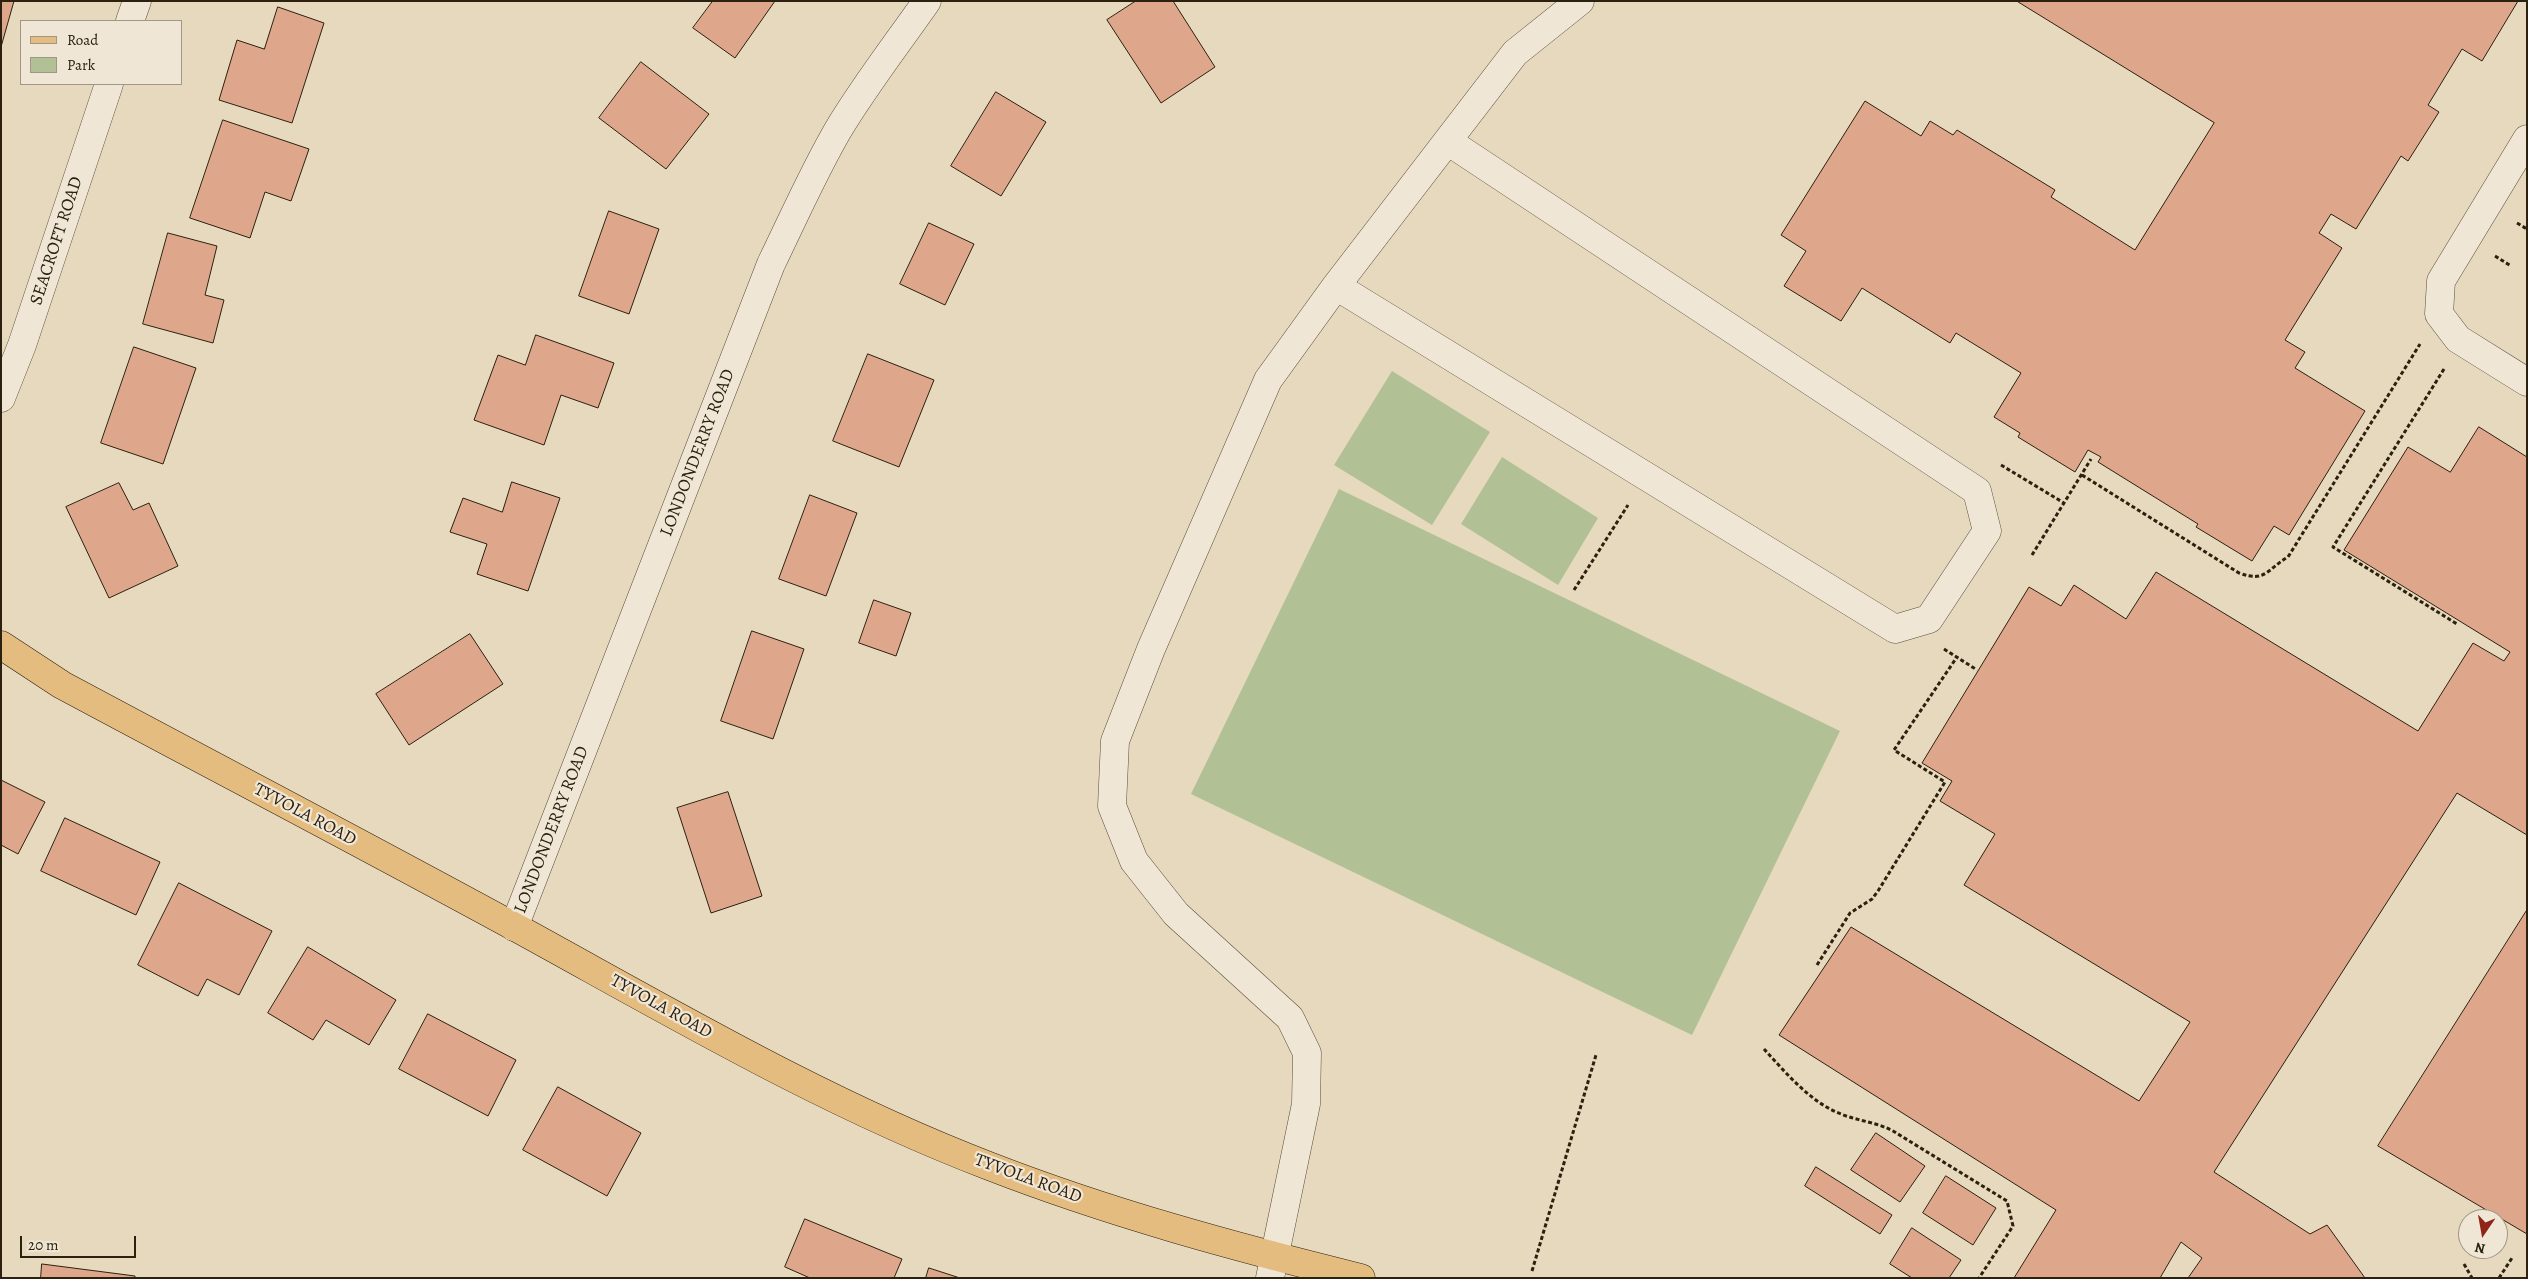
<!DOCTYPE html>
<style>
body{margin:0}
#map{position:relative;width:2528px;height:1279px;overflow:hidden;background:#e7d9be;font-family:Alegreya,serif}
canvas{display:block}
.frame{position:absolute;inset:0;border:2px solid #2c200f;pointer-events:none}
.legend{position:absolute;left:20px;top:20px;width:162px;height:65px;box-sizing:border-box;background:#efe6d5;border:1px solid #a19786;margin:0;padding:6px 9px;list-style:none;font-size:15px;color:#2c200f}
.legend li{display:flex;align-items:center;gap:10px;height:25px}
.legend b{width:25px;border:1px solid #a19786}
.north{position:absolute;left:2458px;top:1209px;width:50px;height:50px;box-sizing:border-box;background:#efe6d5;border:1px solid #a19786;border-radius:50%;rotate:192deg;font-size:14px;font-weight:700;line-height:20px;text-align:center;color:#2c200f}
.north::after{content:'';display:block;margin:auto;width:18px;height:22px;background:#8f2418;clip-path:polygon(50% 0,100% 100%,50% 72%,0 100%)}
.scale{position:absolute;left:20px;top:1236px;width:116px;height:22px;box-sizing:border-box;border:2px solid #2c200f;border-top:0;padding-left:6px;font-size:15px;line-height:18px;white-space:nowrap;color:#2c200f;-webkit-text-stroke:4px #efe6d5;paint-order:stroke}
</style>
<div id="map">
<canvas width="2528" height="1279"></canvas>
<div class="frame"></div>
<ul class="legend">
<li><b style="height:6px;background:#e4bc7f"></b>Road</li>
<li><b style="height:14px;background:#b1c095"></b>Park</li>
</ul>
<div class="north">N</div>
<div class="scale">20 m</div>
</div>
<script>
const g = document.querySelector('canvas').getContext('2d');
g.lineJoin = 'round';
function paint(path, color) { g.fillStyle = color; g.fill(path, 'evenodd'); }
function strokePath(path, color, width, dash) { g.strokeStyle = color; g.lineWidth = width; g.lineCap = dash ? 'butt' : 'round'; g.setLineDash(dash || []); g.stroke(path); }
function drawText(font, color, halo, rows, align = 'center') {
  g.font = font + ' Alegreya,serif'; g.lineWidth = 4.5; g.setLineDash([]); g.textBaseline = 'middle'; g.strokeStyle = halo; g.fillStyle = color; for (const [text, x, y, turn = 0] of rows) {
    g.save(); g.translate(x, y); g.rotate((+turn || 0) * Math.PI / 180); g.textAlign = isNaN(turn) ? turn : align; if (halo) g.strokeText(text, 0, 0); g.fillText(text, 0, 0); g.restore();
  }
}
paint(new Path2D(`
 M1392,371L1490,432L1432,525L1334,465Z
 M1502,457L1598,518L1558,585L1461,524Z
 M1339,489L1840,731L1692,1035L1191,794Z`), '#b1c095');
const building = new Path2D(`
 M1,1H14L1,47Z
 M713,1H775L735,58L693,28Z
 M1136,1H1173L1215,67L1161,103L1107,20Z
 M2017,1H2518L2482,61L2462,49L2428,105L2439,112L2408,161L2401,156L2356,229L2331,214L2319,233L2342,248L2285,340L2305,352L2295,368L2365,411L2289,535L2274,526L2252,561L2196,527L2198,524L2098,462L2101,457L2088,450L2075,472L2018,437L2020,433L1994,417L2021,373L1956,333L1950,343L1862,288L1841,321L1784,286L1806,251L1781,235L1865,101L1921,136L1930,121L1953,135L1957,130L2055,190L2051,197L2135,250L2214,123Z
 M278,7L324,23L292,123L219,100L237,40L264,49Z
 M641,62L709,114L666,169L599,118Z
 M996,92L1046,122L1001,196L951,166Z
 M223,120L309,149L291,201L265,192L250,238L190,218Z
 M609,211L659,229L629,314L579,296Z
 M929,223L974,244L945,305L900,284Z
 M168,233L217,246L205,295L224,300L213,343L143,324Z
 M536,335L614,363L598,408L561,395L544,445L474,420L498,355L525,365Z
 M134,347L196,368L163,464L101,443Z
 M868,354L934,380L899,467L833,441Z
 M2479,427L2527,457V835L2457,793L2214,1172L2310,1234L2327,1225L2365,1278H2188L2202,1258L2181,1242L2160,1278H2014L2056,1210L1779,1035L1851,927L2139,1101L2190,1022L1964,885L1995,834L1940,801L1952,781L1922,763L2029,587L2061,606L2074,585L2126,619L2156,572L2418,731L2473,643L2504,661L2510,652L2344,550L2408,447L2450,472Z
 M512,482L560,498L528,591L477,574L487,544L450,532L463,498L502,512Z
 M119,483L133,510L149,503L178,566L109,598L66,507Z
 M810,495L857,513L826,596L779,579Z
 M874,600L911,613L896,656L859,643Z
 M752,631L804,649L773,739L721,721Z
 M470,634L503,684L409,745L376,694Z
 M1,780L45,802L18,854L1,845Z
 M728,792L762,896L711,913L677,808Z
 M65,818L160,862L136,915L41,871Z
 M179,883L272,931L239,995L207,979L198,996L138,965Z
 M2527,910V1234L2378,1146Z
 M308,947L396,1000L369,1045L326,1020L313,1040L268,1013Z
 M428,1014L516,1060L488,1116L399,1069Z
 M558,1087L641,1133L607,1196L523,1150Z
 M1876,1133L1925,1166L1900,1202L1851,1170Z
 M1816,1167L1892,1215L1880,1234L1805,1186Z
 M1946,1176L1996,1208L1973,1245L1923,1213Z
 M805,1219L902,1259L894,1278H810L785,1267Z
 M1912,1228L1961,1260L1949,1278H1912L1890,1264Z
 M42,1264L135,1276V1278H41Z
 M929,1268L960,1278H926Z`);
paint(building, '#dea78b');
strokePath(building, '#2c200f', 1);
const minor = new Path2D(`
 M130,21L137,1
 M2527,139L2441,281L2439,314L2458,339L2527,382
 M1336,286L1895,629L1929,619L1987,531L1977,491L1449,142
 M1,398L22,345L109,84
 M514,927L771,264C793,219 813,173 838,130C865,85 897,44 927,1
 M1270,1278L1306,1104L1307,1053L1290,1018L1176,914L1134,861L1112,806L1115,741L1151,649L1268,380L1336,286L1515,53L1580,1`);
const major = new Path2D(`
 M1,645L62,685C217,768 372,849 526,933C677,1016 827,1104 989,1166C1110,1213 1235,1247 1361,1278`);
strokePath(minor, '#5b4e3b', 29);
strokePath(major, '#2c200f', 29);
strokePath(new Path2D(`
 M2517,223L2527,229
 M2495,256L2511,266
 M2444,369L2333,547L2457,624
 M2001,465L2064,503
 M2082,475L2239,573C2266,583 2267,569 2288,557L2420,344
 M2032,555L2091,459
 M1574,590L1628,505
 M1944,649L1977,670
 M1817,965L1850,913L1872,899L1878,891L1945,782L1894,750L1957,657
 M1764,1049C1786,1073 1810,1102 1841,1114C1858,1121 1876,1122 1893,1131L2007,1201L2013,1226L1979,1278
 M2464,1264L2472,1278
 M1532,1271L1596,1055
 M2499,1278L2512,1258`), '#2c200f', 3, [4, 2.5]);
strokePath(minor, '#efe6d5', 28);
strokePath(major, '#e4bc7f', 28);
drawText('18px', '#2c200f', '#efe6d5', [
 ["SEACROFT ROAD",57,241,-72],
 ["LONDONDERRY ROAD",698,453,-69],
 ["TYVOLA ROAD",305,815,28],
 ["LONDONDERRY ROAD",552,830,-69],
 ["TYVOLA ROAD",661,1007,29],
 ["TYVOLA ROAD",1028,1179,20]
]);
</script>
